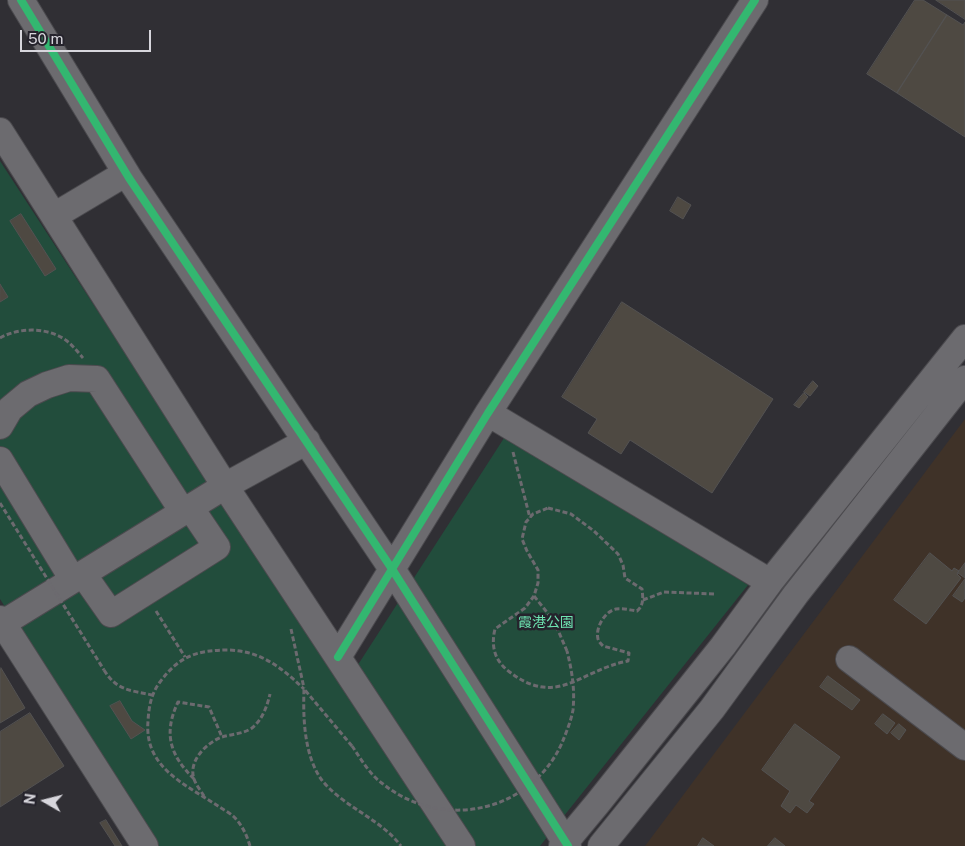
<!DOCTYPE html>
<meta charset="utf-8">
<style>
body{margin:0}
#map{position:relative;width:965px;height:846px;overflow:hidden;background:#302f34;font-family:"Public Sans",sans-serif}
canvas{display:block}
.north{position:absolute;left:20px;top:776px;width:50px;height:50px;-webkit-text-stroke:4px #25232c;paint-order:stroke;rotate:278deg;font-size:14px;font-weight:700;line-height:20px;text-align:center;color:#d7d6dc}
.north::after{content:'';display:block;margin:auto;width:18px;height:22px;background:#d7d6dc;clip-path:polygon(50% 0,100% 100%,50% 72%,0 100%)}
.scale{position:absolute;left:20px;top:30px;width:131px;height:22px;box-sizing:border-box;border:2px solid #d7d6dc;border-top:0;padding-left:6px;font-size:15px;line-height:18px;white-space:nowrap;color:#d7d6dc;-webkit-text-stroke:4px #25232c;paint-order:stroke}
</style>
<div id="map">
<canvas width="965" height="846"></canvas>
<div class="north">N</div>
<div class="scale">50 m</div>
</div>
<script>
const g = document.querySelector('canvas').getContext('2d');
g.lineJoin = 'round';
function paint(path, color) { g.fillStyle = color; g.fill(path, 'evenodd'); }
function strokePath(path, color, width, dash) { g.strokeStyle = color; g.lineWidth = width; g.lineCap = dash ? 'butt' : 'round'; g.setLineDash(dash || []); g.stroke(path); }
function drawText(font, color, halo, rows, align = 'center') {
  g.font = font + ' "Public Sans","Noto Sans JP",sans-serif'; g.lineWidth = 5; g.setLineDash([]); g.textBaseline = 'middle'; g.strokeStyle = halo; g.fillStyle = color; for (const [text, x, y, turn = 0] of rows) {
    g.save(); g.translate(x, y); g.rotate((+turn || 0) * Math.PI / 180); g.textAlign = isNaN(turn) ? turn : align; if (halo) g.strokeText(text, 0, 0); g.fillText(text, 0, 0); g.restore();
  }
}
paint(new Path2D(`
 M965,419V846H645Z`), '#3f3228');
paint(new Path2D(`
 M0,161L343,688L506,435L748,585L540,846H155L0,599Z`), '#224d3c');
const building = new Path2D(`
 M915,0H923L947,15L897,93L867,74Z
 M936,0H965V19Z
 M947,15L963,25L965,22V137L897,93Z
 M678,197L691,205L683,219L670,211Z
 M21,214L56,269L45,276L10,221Z
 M0,284L8,297L0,302Z
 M622,302L773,399L712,493L630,440L621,454L588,433L597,419L562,397Z
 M813,381L818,386L810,396L804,392Z
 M804,393L808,397L799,408L794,405Z
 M930,553L952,571L954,568L959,571L957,574L961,578L926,624L894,600Z
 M965,563V578L958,573Z
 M965,579V598L962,602L953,596Z
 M1,668L25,708L0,723V669Z
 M828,676L860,700L852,710L820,687Z
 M120,701L132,721L145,730L131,739L110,706Z
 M30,713L64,766L0,807V732Z
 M883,714L895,723L887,734L875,724Z
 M795,724L840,757L809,801L814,804L807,813L796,805L790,813L781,806L790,791L762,770Z
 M899,724L906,730L899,740L891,733Z
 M106,820L122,846H115L100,823Z
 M703,838L714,846H698Z
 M775,838L785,846H768Z`);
paint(building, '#4e4942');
strokePath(building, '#535252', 1);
const minor = new Path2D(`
 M21,0L129,178L392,569L568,846
 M0,131L225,486L462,846
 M54,216L126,173
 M488,413L770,582
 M0,426L10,409L28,394L47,385L69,378L97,379L183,512
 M0,460L73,580
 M83,574L111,614L217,547L190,507
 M0,619L145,846
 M0,625L225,486L307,441
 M338,657L488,413L755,0
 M849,659L965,747
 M562,846L597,804L723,646L770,582L965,338
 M601,846L712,709L796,594L965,379`);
strokePath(minor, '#4b4a4e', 28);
strokePath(new Path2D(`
 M0,338C19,327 49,327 67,341C73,346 78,352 83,358
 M513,452L530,518
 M548,508L571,514L594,531L618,554L623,565L625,578L642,589C643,598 644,605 637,611C630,610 623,608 616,609C605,611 595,628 598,639C599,642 601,644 603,646L629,653L628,661C579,670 557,710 507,670C494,659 491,645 495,629L525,608L534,596L538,583V570L527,551L522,539L526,522L533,514Z
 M534,596L554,621L567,651
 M643,600L664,592L715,594
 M156,611L185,657
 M291,629L304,688
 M104,670C117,691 130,690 152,695
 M352,746L304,689C303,718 304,754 321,779C330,791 344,801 356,809C372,820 389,830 401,846
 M194,779C170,755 163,734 178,702L209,707L222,737
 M204,796C201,791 196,785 194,779C188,761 206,743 222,737C232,734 243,734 252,728C262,720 267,707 270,694
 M250,846C247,836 243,827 236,819C232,814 224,810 218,806C185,784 144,768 148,721C149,706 151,694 160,682C179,656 197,650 229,650C261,651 282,668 304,689`), '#6c6a6f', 3, [5, 2.5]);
strokePath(minor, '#6c6b6f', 26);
strokePath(new Path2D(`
 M0,503L104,670
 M352,746C361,759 370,775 383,784C442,831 530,813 562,743C566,733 571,721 573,710C575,689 572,671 567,651`), '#6c6a6f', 3, [5, 2.5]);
strokePath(new Path2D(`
 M21,0L129,178L392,569L568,846
 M338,657L488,413L755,0`), '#33b770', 8);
drawText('14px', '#6ee4b1', '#25232c', [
 ["霞港公園",546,623]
]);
</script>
